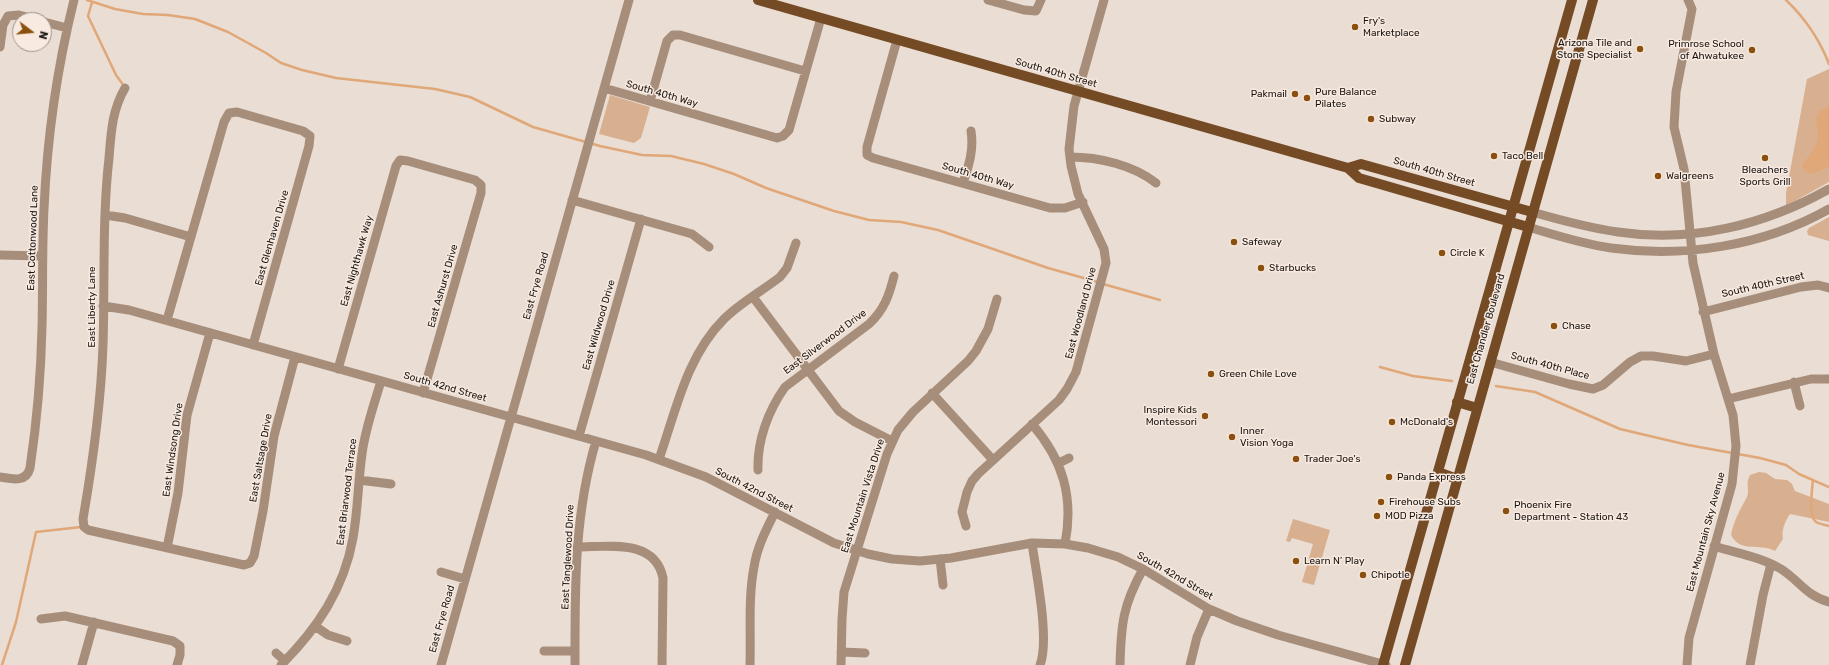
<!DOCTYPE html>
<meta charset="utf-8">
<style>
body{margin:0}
#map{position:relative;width:1829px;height:665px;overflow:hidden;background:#eaddd3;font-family:Rubik,sans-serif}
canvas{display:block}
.north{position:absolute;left:12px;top:12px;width:40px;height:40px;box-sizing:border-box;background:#f8eae0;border:1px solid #9f958d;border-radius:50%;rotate:106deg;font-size:11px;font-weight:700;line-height:16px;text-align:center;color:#191511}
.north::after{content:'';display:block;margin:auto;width:14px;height:18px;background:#8b4f0e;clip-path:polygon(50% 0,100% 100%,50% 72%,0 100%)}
</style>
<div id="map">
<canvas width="1829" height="665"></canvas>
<div class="north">N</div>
</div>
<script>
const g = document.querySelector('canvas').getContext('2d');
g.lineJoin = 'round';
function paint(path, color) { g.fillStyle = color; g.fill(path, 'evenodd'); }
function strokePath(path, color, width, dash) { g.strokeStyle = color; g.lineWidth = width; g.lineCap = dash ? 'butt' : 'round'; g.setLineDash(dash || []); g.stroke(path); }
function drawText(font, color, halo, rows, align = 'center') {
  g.font = font + ' Rubik,sans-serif'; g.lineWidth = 3; g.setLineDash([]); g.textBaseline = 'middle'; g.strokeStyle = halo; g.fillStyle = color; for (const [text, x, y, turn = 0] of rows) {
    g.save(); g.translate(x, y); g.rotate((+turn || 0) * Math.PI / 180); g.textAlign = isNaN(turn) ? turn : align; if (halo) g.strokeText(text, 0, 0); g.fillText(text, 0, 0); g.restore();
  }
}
paint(new Path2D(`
 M1829,69V182L1786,206V193L1807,79Z
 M610,95L650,107L641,138L634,143L599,134Z
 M1829,217V241L1808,235L1807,231L1809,228Z
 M1759,472L1766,473L1775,479L1787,480L1792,484L1795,491L1829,504V522L1790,514C1785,521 1781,531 1783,539L1775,551C1758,542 1741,554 1731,535C1734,520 1740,510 1747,497C1750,490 1745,484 1750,475Z
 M1293,519L1330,530L1314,585L1302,582L1313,544L1292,538L1290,542L1286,541Z`), '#d8b090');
paint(new Path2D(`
 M1829,106V166C1820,171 1808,179 1802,166C1807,158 1814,150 1817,141C1821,126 1807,115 1829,106Z`), '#e0a778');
strokePath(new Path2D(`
 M87,0L115,9L143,14L168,15L195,19L228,32L266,53L281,63L302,70L336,78L435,89L470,97L533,127L600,146L642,155L671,156L704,164L734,174L766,188L834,211L869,220L901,222L938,230L1048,268L1098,282
 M1786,0C1806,19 1819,38 1829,64
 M92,2L88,16L116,75L124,86
 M1103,284L1160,300
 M1380,367L1413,376L1452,381
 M1496,386L1535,392L1620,429L1688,445L1760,458L1786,465L1799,474L1829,487
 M1813,480C1812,490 1808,516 1816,522C1820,524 1825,525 1829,526
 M2,665L16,622L36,532L81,527`), '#e0a778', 2.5);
strokePath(new Path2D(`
 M988,0L1024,10L1036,11L1041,0
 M44,22L67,28
 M897,40L867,147V155L873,158L1050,208H1065L1083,202
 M0,47L3,25L8,16L19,15L38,20
 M125,88C112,110 111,133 109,158C102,220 105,283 103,345C101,404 93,461 83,519L84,527L88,530L244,565L250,563L254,556L263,511L274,436L295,357
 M604,88L777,138L783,136L789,130L821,18
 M650,101L667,41L673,35H680L805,71
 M1070,157C1099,157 1133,165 1156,183
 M963,183C969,165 974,150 971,131
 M572,200L692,234L709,247
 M1532,212C1560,220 1589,228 1618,232C1692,243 1765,225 1829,189
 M105,215L125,218L191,237
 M1528,227C1555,235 1583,244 1611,248C1684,258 1764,246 1829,209
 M0,255L42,256
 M753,297L839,411L855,422L892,441
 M103,306L129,310L646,455L706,477L834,543L868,554L892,559L920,561L951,558L1032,543L1065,544L1088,548L1118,557L1143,569L1209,609L1237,621L1278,635L1386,665
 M1703,312L1801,287L1818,285L1829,288
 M167,320L224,122L229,113L237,112L303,131L310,136L309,146L253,345
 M1490,362L1569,384L1593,389L1603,385L1630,362L1641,356H1653L1686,361L1714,354
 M338,369L396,166L400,160L408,161L475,180L481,185V193L423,393
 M1794,382L1800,406
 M932,393L993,460
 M1728,399L1811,379H1829
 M1032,424C1063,460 1074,497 1065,544
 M579,436L641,219
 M659,459C676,411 686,357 724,319C740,303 762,291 780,277L787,268L796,243
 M1059,463L1069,458
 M758,470C757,441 768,411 785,387L869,324C884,310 889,296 894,276
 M0,477C12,479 26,483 30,468C37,421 41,374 42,327C43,288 42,248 44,209C47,139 57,68 74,0
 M359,480L391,484
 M966,526L962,512L967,492L972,481L978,474L1059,400L1067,389L1076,372L1106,263L1104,249L1078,194L1071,166L1069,149L1074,106L1104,0
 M1032,543C1036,573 1050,639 1040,665
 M1714,546C1736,553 1761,557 1781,569C1800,581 1805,595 1829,602
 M577,547C608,547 655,538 663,578L662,665
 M167,548L178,493L187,415L210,333
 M940,559L943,585
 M441,572L465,579
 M41,619L65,616L173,641L180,646V655L177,665
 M315,626L328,635L347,641
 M544,651H575
 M841,652L865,653
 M276,653L285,661
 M82,665L94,622
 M281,665C317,629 344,589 353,538C358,510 358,482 362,454C365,429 374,405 381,381
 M441,665L629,0
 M575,665C575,588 574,515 596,441
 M750,665C751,633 748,598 754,567C757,547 766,530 775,512
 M841,665L842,619L844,592L887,454L898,430L913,412L968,361L976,351L988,329L997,299
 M1120,665C1121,624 1123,605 1143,569
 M1190,665L1197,637L1209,609
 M1687,665L1689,638L1732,484L1736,446L1733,415L1714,354L1693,263L1684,169L1674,127L1676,92L1692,9L1688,0
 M1750,665L1763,595L1771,564`), '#a78e7b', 9);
strokePath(new Path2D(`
 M758,0L1348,168L1359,178L1528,227
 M1348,168L1361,164L1532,212
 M1457,402L1477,408
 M1438,472L1457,479
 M1383,665L1572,0
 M1405,665L1593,0`), '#754b25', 10);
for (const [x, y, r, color] of [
 [1355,27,4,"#8b4f0e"],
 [1640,49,4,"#8b4f0e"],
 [1752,50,4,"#8b4f0e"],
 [1295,94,4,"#8b4f0e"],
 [1307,98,4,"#8b4f0e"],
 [1371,119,4,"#8b4f0e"],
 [1494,156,4,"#8b4f0e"],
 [1765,158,4,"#8b4f0e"],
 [1658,176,4,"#8b4f0e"],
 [1234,242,4,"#8b4f0e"],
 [1442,253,4,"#8b4f0e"],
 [1261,268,4,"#8b4f0e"],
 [1554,326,4,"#8b4f0e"],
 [1211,374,4,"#8b4f0e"],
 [1205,416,4,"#8b4f0e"],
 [1392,422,4,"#8b4f0e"],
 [1232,437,4,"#8b4f0e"],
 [1296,459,4,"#8b4f0e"],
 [1389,477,4,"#8b4f0e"],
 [1381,502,4,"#8b4f0e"],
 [1506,511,4,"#8b4f0e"],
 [1377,516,4,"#8b4f0e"],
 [1296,561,4,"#8b4f0e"],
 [1363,575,4,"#8b4f0e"]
]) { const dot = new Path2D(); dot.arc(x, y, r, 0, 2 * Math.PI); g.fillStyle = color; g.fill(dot); strokePath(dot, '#f8eae0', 1.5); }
drawText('10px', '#191511', '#f8eae0', [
 ["Fry's",1363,21],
 ["Marketplace",1363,33],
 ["Arizona Tile and",1632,43,"right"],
 ["Stone Specialist",1632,55,"right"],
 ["Primrose School",1744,44,"right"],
 ["of Ahwatukee",1744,56,"right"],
 ["Pure Balance",1315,92],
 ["Pilates",1315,104],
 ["Pakmail",1287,94,"right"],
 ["Subway",1379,119],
 ["Taco Bell",1502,156],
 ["Bleachers",1765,170,"center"],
 ["Sports Grill",1765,182,"center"],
 ["Walgreens",1666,176],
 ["Safeway",1242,242],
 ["Circle K",1450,253],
 ["Starbucks",1269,268],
 ["Chase",1562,326],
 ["Green Chile Love",1219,374],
 ["Inspire Kids",1197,410,"right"],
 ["Montessori",1197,422,"right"],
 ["McDonald's",1400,422],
 ["Inner",1240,431],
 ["Vision Yoga",1240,443],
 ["Trader Joe's",1304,459],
 ["Panda Express",1397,477],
 ["Firehouse Subs",1389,502],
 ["Phoenix Fire",1514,505],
 ["Department - Station 43",1514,517],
 ["MOD Pizza",1385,516],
 ["Learn N’ Play",1304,561],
 ["Chipotle",1371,575]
], 'left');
drawText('10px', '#191511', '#f8eae0', [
 ["South 40th Street",1056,73,16],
 ["South 40th Way",662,94,16],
 ["South 40th Street",1434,172,16],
 ["South 40th Way",978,176,16],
 ["East Cottonwood Lane",33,238,-88],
 ["East Glenhaven Drive",272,238,-74],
 ["East Nighthawk Way",357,261,-74],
 ["South 40th Street",1763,285,-13],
 ["East Ashurst Drive",443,286,-74],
 ["East Frye Road",536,286,-74],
 ["East Liberty Lane",92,307,-90],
 ["East Woodland Drive",1081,313,-75],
 ["East Wildwood Drive",599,325,-74],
 ["East Chandler Boulevard",1486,329,-74],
 ["East Silverwood Drive",825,342,-37],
 ["South 40th Place",1550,366,15],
 ["South 42nd Street",445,387,16],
 ["East Windsong Drive",173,450,-82],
 ["East Saltsage Drive",261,458,-80],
 ["South 42nd Street",754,490,27],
 ["East Briarwood Terrace",347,492,-83],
 ["East Mountain Vista Drive",863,496,-72],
 ["East Mountain Sky Avenue",1706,532,-75],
 ["East Tanglewood Drive",568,557,-87],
 ["South 42nd Street",1175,576,30],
 ["East Frye Road",442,619,-74]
]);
</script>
